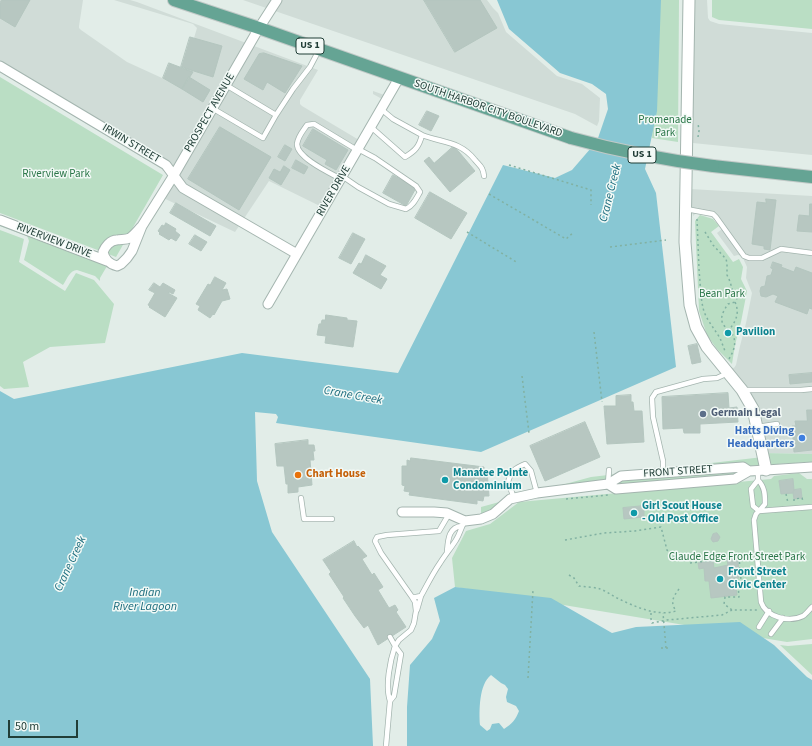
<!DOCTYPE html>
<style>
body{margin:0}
#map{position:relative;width:812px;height:746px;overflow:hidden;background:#e2ede8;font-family:"Source Sans 3",sans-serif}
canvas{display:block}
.scale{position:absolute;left:8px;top:720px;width:70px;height:18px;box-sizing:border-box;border:2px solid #213e37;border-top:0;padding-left:5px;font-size:12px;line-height:14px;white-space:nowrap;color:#213e37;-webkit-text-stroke:3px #f2f9f6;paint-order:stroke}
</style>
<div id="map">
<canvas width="812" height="746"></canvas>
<div class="scale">50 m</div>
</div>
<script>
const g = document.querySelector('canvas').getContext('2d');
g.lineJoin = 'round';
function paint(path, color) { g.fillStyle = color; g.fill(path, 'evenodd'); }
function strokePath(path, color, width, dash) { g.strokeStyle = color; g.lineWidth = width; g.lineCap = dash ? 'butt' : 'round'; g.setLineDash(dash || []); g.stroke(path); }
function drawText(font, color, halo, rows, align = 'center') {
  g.font = font + ' "Source Sans 3",sans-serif'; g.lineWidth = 3; g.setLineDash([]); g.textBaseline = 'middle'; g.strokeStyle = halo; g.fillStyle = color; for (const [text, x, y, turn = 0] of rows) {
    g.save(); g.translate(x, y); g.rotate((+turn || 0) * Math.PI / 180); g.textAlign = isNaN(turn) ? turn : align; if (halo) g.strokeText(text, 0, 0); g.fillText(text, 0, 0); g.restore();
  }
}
paint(new Path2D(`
 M0,0H83L79,26V28L81,30L127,62L162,78L184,70L194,38L197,28L193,24L114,0H130L137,2L318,70L300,100V104L302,106L359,140L382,99L373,94V91L393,98L326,209L269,181L235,232L157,195L168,176L167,173L162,170V169L0,72Z
 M243,0H487L493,8L498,13L506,32L557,76L582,84L600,98L599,121L597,126L575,114Z
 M684,0H707L708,18L710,21L719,24L812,33V155L683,142Z
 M690,189L812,196V454L763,453L754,399L729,367L734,368L736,365L740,346L746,323L752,293L746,278L747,267L742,256L738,255L734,256L717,233L722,229L716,217L698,211L693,216Z`), '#d0dcd7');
paint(new Path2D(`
 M658,0H679L678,142L652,138Z
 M712,0H812V29L719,20L712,17Z
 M0,77L163,175L116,257L0,213Z
 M700,215L713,219L719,226L711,232L733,262L739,259L743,267L741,279L747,291L741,322L735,345L732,364L717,349L707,335L699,311L695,221Z
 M0,221L110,261L100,278V281L95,276L77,270C70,270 67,279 63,285L24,260L29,241L28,238L27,236L0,226Z
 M0,230L24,239L19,262L65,291L76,273L94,280L114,304L105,343L50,347L23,362L29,387L4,389L0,386Z
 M763,453L812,454V462L760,465L743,467L745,477L769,474L768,475L519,497L481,522V507L591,477L763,457Z
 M799,473L807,479H812V639L787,642L455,587L452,558L466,531L490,524L519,502L771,479L774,476Z
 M812,644V675L780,645L788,646Z`), '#badec4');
paint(new Path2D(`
 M497,0H661L657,111L645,169L656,193L676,367L481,452L276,423L278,417L276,414L255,412L257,481L272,532L370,679L373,746H0V391L14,399L242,353L398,373L503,165L555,178L572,170L597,141L608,109L606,94L592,84L560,73L509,29Z
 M455,587L551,598L612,633L636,627L740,622L774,645L807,677L812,680V746H407V707L410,665L432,639L440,621L434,598ZM491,675L501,683L505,685L508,689L506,697L507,702L516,706L519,711C516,719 512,724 504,729L499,723L492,724L490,729L487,731L480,725C479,711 479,684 491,675Z`), '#88c7d3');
const building = new Path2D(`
 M2,0H30L15,27L0,18V3Z
 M424,0H480L497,28L455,52Z
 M190,37L222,46L213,77L181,67Z
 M264,53L302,66L285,93L267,82L263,90L244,79L259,54Z
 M169,63L193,72L182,89L163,78Z
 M189,77L210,90L203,102L182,89Z
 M427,111L439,116L431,131L419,125Z
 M220,127L271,157L239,210L188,179Z
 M313,129L348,150L336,170L325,164L327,160L303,146Z
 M285,145L292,149L285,161L278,157Z
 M454,146L475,171L450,192L424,161L429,157L434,163Z
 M296,160L308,167L304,174L292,168Z
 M284,166L290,170L281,185L269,178L274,169L280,172Z
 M393,175L416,188L406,206L383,193Z
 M430,192L467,213L451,239L415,218Z
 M766,199L776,200L770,250L764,249V246L752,244L757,202L766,203Z
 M176,203L216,226L210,236L170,213Z
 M810,204H812V232L797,231L799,215L809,216Z
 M166,223L176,229L175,231L180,235L176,241L171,238L169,240L159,234L160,233L158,231L162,225L164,226Z
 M353,233L365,239L351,264L339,258Z
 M195,235L207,242L201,251L189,244Z
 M366,255L386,266L380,275L387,279L381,289L353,273L359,263L361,264Z
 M773,262L782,265L781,267L794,272L796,267L812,273V309L809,308L807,314L775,302L778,296L773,294L766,297L761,296L760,291L761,287L765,286L767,276L771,275L773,269L771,268Z
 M215,277L226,283L222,290L227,289L230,299L222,301L214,315L213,314L210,318L198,310L200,306L196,304L208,284L210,285Z
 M154,283L160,287L163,283L175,290L173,294L169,292L168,293L177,298L165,317L149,307L150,306L148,305L155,293L149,290Z
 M326,315L347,318V320L357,321L353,347L325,343L326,336L317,335L319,324H321L322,320H325Z
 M697,344L701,362L692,364L688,346Z
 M812,373V382L790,384L789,375Z
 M728,393L729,408L737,407L738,422L700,424V433H684L683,428L663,429L662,397Z
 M631,395V402H633L634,411H642L644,442L607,444L604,406H616V396Z
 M807,410H812V450L794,452L792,426H796L795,421H807Z
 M585,422L600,457L545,481L530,446Z
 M308,440V445H314L315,451H313L314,460H310L312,485L298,487V492L288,493V484H286L284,466H277L275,444Z
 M411,458L484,467V470H487L489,496H484L483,501L477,500V504L409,495L410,492L404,491L405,486L402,485V466H407V460L410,461Z
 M793,479L794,490L793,493L781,494L779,481Z
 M801,489L802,498L794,499L793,493L794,490Z
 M644,506V517L624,519L623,508Z
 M717,533L720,537L718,541L713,542L711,539L713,534Z
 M354,541L357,547L358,546L367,556L362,559L372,575L374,573L383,587L378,590L389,608L395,605L398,610L396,612L406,627L378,645L368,625L364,628L355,616L343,598L344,597L329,574L331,572L323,560Z
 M738,559L739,578H735L737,595L711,598L709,581H705L704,568L699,569L698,563L713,561L714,568L728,565L727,560Z`);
paint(building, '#b7c7c1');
strokePath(building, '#b4c6bf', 1);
const service = new Path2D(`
 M212,108L263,138L276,115L226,85
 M276,115L293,89L310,67L319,50
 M371,127L405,157C415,151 419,147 422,135L393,119L381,109
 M422,135C443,143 460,141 475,160C480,166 483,167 484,176
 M342,176L358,187L389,204L406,209C413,206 416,199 420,192L416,186L375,158L358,149
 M341,179C330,173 297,158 297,144C298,136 303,131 307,125L314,124L357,150
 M686,209L713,214L716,217L744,256L749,258H762L781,249L812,253
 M744,390H801L812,389
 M757,427L777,424
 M758,470V480C765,487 765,495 765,504L759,511L753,506L751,489L758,480
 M663,473V461L653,417L652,398L656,392L703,379L717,378L728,373
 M608,484L609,470
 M301,498L304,519H332
 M514,498L508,482C511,471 515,468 525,464L531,471L537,493
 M812,507L759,511L756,514L754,520L761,602C766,617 789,623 803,616C806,614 809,610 812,607
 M449,514L439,531L387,535L377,537L375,541L381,553L412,597H416L421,596C427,585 433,573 440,563C445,555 451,548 456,540C460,534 461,527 465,521
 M447,552C448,541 448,527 462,526
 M417,610L421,596
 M759,627L769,611
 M771,634L783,618
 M390,637L395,646L399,640L411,630L414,623L416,611L415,602L412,597
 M390,701L394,696L401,654L395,646
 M386,746L390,701C385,686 390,661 395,646`);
const minor = new Path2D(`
 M0,66L166,165L183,188L297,254
 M0,220L107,261
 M142,226C138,230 134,235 130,238C125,240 121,239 117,240C110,240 105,247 103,252C105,260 109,264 117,266L121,264L127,258L132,251L142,226L174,175L259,28L277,0
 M268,304L399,78
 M608,484L616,489L735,479L749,471L766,470L812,467
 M402,512H434L447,513L465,521L481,519L493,514L510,499L537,493L608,484L621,476L743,467L749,471`);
const tertiary = new Path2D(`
 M689,0L685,242L690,305L696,327L707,347L742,390L753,409L766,470`);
const primary = new Path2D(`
 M174,0L259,28L571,138
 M713,166L812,177`);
strokePath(service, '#a4b5af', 6);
strokePath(minor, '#a4b5af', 11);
strokePath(tertiary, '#a4b5af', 13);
strokePath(primary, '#c1c9c7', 14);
strokePath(new Path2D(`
 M698,137L699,131L698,123
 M509,165L591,190V205
 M489,194L566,239L574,232
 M697,219L699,269L701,295L702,303L704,312L708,320L720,338L725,351
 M467,232L518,263
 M705,232L713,245L726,259L727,263V275L729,279L733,291L739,297
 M610,247L666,240
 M729,330C717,322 722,313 728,304L735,302
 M594,332L602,402
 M729,359C735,349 738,339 729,330C736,321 740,313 735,302L743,288
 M522,376L529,433
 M786,494L788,503
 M566,499L608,495
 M794,501V499L802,498L803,501
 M565,540L604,533L635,531L661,527L667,550L672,556L684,559
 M739,557L741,580L738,584L739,597H725L724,604L732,610H758
 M690,563L751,556
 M569,575L574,578L579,586C586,587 594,587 600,589C606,591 611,595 617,598C634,606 656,617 676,611C670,602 673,597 679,589
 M651,613V619L652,623L667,620L722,615L732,610
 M661,648H666L663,613
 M666,648H671
 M528,678L533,590`), '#81b1a2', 1.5, [2, 3]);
strokePath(service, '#fff', 4.5);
strokePath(minor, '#fff', 9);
strokePath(tertiary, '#fff', 11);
strokePath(primary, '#65a494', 12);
const primaryBridge = new Path2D(`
 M571,138C618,151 665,160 713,166`);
strokePath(primaryBridge, '#c1c9c7', 14, []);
strokePath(primaryBridge, '#65a494', 12);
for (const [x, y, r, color] of [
 [728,333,4,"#0f9aa8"],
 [703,414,4,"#5c6f8a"],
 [802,438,4,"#3f7fe0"],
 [298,475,4,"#e8710a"],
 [445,480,4,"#0f9aa8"],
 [634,513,4,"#0f9aa8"],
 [720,579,4,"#0f9aa8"]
]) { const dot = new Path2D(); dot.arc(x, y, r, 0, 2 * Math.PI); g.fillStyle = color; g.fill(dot); strokePath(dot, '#f2f9f6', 1.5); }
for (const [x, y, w] of [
 [310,46,28],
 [642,155,28]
]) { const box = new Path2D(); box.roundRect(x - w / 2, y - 8, w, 16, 3); g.fillStyle = '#f2f9f6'; g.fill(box); strokePath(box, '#213e37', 1); }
drawText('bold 10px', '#213e37', null, [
 ["US 1",310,46],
 ["US 1",642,155]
]);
drawText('11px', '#213e37', '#f2f9f6', [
 ["SOUTH HARBOR CITY BOULEVARD",488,109,19],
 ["PROSPECT AVENUE",210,113,-60],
 ["IRWIN STREET",131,144,31],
 ["RIVER DRIVE",334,191,-60],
 ["RIVERVIEW DRIVE",54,241,21],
 ["FRONT STREET",678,472,-4]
]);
drawText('11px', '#2a7648', '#f2f9f6', [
 ["Promenade",665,121],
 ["Park",665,134],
 ["Riverview Park",56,175],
 ["Bean Park",722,295],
 ["Claude Edge Front Street Park",737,558]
]);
drawText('bold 11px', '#0d838f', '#f2f9f6', [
 ["Pavilion",736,333],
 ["Manatee Pointe",453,474],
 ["Condominium",453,487],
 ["Girl Scout House",642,507],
 ["- Old Post Office",642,520],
 ["Front Street",728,573],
 ["Civic Center",728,586]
], 'left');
drawText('bold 11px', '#4e5e75', '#f2f9f6', [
 ["Germain Legal",711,414]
], 'left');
drawText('bold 11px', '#366cbe', '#f2f9f6', [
 ["Hatts Diving",794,432],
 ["Headquarters",794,445]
], 'right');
drawText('bold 11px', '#c56008', '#f2f9f6', [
 ["Chart House",306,475]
], 'left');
drawText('italic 12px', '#196b7c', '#f2f9f6', [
 ["Crane Creek",611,193,-76],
 ["Crane Creek",353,396,10],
 ["Crane Creek",71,564,-65],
 ["Indian",145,593],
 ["River Lagoon",145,607]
]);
</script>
